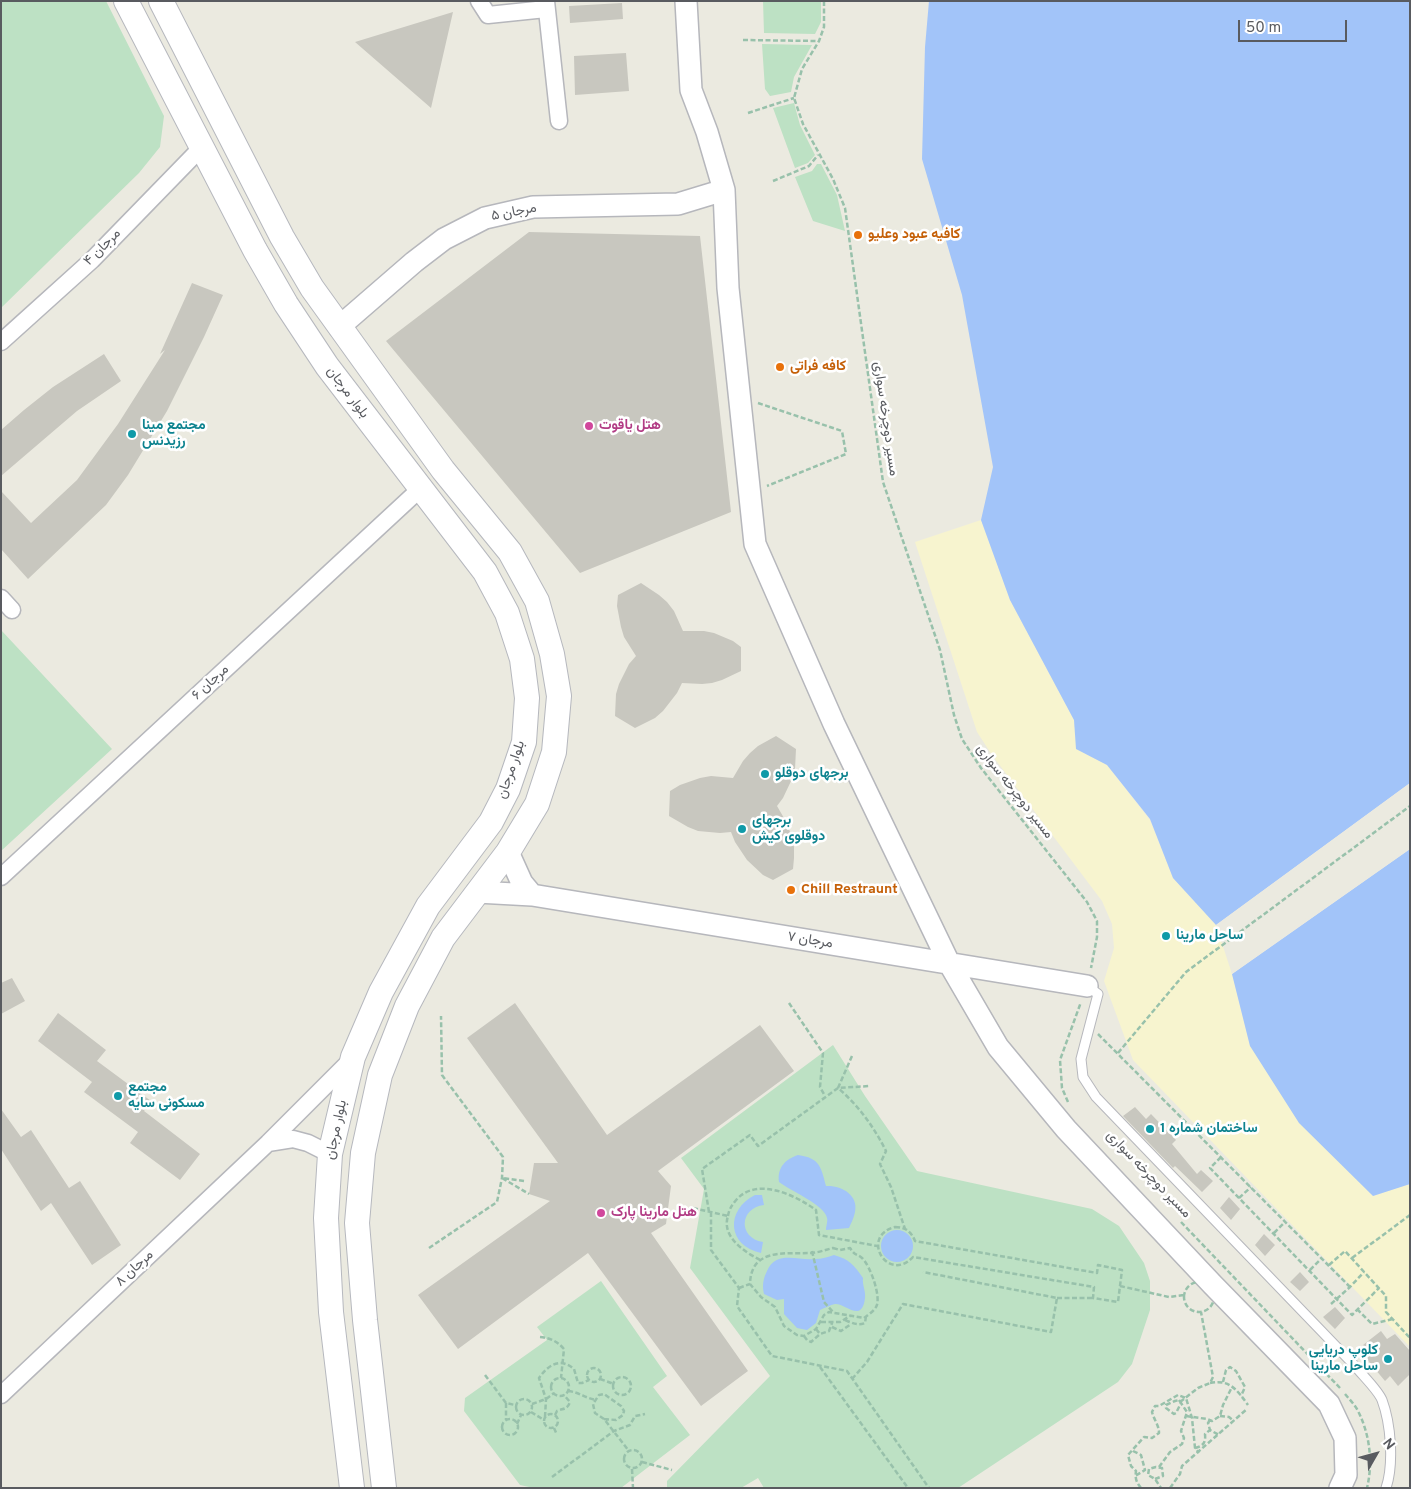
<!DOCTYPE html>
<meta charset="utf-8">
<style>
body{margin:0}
#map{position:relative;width:1411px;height:1489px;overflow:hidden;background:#ebeae0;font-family:Overpass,sans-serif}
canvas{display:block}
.frame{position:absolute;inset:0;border:2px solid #595b60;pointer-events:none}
.north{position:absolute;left:1351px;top:1429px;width:50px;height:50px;-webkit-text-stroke:4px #fff;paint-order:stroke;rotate:52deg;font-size:14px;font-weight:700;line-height:20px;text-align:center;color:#595b60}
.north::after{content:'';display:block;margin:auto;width:18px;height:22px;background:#595b60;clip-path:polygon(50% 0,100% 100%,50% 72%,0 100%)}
.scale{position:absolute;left:1238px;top:20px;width:109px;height:22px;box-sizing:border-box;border:2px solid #595b60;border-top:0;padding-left:6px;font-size:15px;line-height:18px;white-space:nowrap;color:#595b60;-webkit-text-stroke:4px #fff;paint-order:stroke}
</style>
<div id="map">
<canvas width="1411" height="1489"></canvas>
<div class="frame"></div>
<div class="north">N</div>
<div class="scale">50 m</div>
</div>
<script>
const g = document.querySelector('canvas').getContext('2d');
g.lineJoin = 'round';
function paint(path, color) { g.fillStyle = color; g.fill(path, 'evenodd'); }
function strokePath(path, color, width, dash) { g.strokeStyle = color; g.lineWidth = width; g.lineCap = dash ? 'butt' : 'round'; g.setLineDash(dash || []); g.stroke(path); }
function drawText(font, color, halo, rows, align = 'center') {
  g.font = font + ' Overpass,Vazirmatn,sans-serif'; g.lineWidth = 5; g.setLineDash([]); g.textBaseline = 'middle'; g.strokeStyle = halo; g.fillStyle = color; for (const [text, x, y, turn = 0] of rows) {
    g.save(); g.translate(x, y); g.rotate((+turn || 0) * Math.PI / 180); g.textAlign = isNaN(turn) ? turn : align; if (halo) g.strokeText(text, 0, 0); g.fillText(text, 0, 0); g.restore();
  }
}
paint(new Path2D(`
 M1,1H106L164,116L160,147L139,173L1,308Z
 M763,1H821V22L815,34L764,33Z
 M762,44L812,45L794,77L791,92L770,96L765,89Z
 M794,103L800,125L815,155L808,163L795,168L773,108Z
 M817,164H821L837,195L845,231L813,221L795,177L812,171Z
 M1,630L112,749L1,851Z
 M833,1045L865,1096L917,1171L1092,1209L1119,1226L1144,1263L1150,1281V1310L1132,1364L1118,1382L958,1488H764L758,1478L741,1488H667V1481L770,1376L690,1268L704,1189L681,1158Z
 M601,1281L667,1376L653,1387L690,1435L621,1488H534L520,1485L464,1411L465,1398L547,1340L537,1327Z`), '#bde1c4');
paint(new Path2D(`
 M981,520L1010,600L1074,720L1077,749L1107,765L1150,820L1173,878L1216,925L1232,974L1250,1046L1373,1196L1410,1184V1347L1133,1060L1104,981L1114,948L1112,924L1102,901L992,755L977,732L915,542Z`), '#f7f4cf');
paint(new Path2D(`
 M929,1H1410V783L1216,925L1173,878L1150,819L1107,765L1076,749L1074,720L1010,600L981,520L993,467L962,295L922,159L925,47Z
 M1410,849V1184L1373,1196L1299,1123L1250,1046L1232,974Z
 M798,1155C820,1158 821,1167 826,1186C841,1185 859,1195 855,1212C854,1218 851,1223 849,1228L826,1230C826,1226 828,1221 827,1218C825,1205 789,1190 779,1182C777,1167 786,1159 798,1155Z
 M755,1195H762L764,1205C739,1208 738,1238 763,1242L761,1253C727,1246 725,1210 755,1195Z
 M881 1246a16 16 0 1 1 32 0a16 16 0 1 1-32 0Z
 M834,1255C849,1259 855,1266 863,1278C862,1285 866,1291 865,1298C862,1324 845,1303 835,1304C830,1305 825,1308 820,1310L816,1323L807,1330L797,1328L784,1314V1299L777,1300L764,1294C762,1286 763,1279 767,1271C776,1250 798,1261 815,1259C822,1259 828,1257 834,1255Z`), '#a2c4f9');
paint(new Path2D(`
 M1410,783V786L1217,927L1216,925Z
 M1410,846V849L1232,974L1231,971Z`), '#ebeae0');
paint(new Path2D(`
 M622,3L623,19L570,23L569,6Z
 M453,12L431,108L355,42Z
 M626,53L629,91L575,95L574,56Z
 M529,232L700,236L731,512L580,573L386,341Z
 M192,283L223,295L204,337L167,411L128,475L106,505L28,579L1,549V491L31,523L77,480L118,424L165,350L160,354Z
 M104,354L121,381L77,411L1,476V430L24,410L53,387Z
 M641,583L659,595L667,602L674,611L683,631H704L714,633L733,641L741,647V671L722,680L712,683L702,684L682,683L677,693L663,711L655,718L635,728L615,716L616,694L619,684L629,664L636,656L624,637L621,627L617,606L618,595Z
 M776,736L796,749L795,769L792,779L783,798L777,806L788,825L794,847V858L793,869L773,880L763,875L747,860L735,842L731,832L720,833L698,831L688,827L669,816L670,791L680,785L700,778L711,776L733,778L743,761L750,753L758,746Z
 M12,978L25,1001L1,1014V983Z
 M515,1003L607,1135L760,1025L794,1071L658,1171L671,1186L666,1224L651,1233L748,1371L701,1406L588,1253L458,1349L418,1295L550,1201L529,1194L534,1163H558L467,1038Z
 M58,1013L106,1050L97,1061L151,1101L144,1111L200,1154L180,1180L130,1143L138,1132L84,1092L92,1082L38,1041Z
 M1135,1107L1146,1119L1151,1114L1176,1140L1172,1144L1197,1174L1201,1170L1213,1181L1202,1192L1175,1166L1173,1168L1123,1116Z
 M1,1109L21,1137L31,1130L69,1188L80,1181L121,1245L92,1265L51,1203L41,1211L1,1149Z
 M1229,1197L1240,1209L1231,1220L1220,1208Z
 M1264,1234L1275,1245L1265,1256L1255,1245Z
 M1300,1272L1309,1282L1300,1291L1290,1282Z
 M1335,1307L1345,1318L1335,1329L1323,1317Z
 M1381,1331L1387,1339L1395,1334L1410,1351V1374L1398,1386L1390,1376L1385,1381L1365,1357L1371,1353L1363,1345Z`), '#c8c7bf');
const service = new Path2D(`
 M1087,986L1098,994L1081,1059L1083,1077L1096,1097L1356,1367C1363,1376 1378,1390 1382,1400C1391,1424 1394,1464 1386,1488`);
const minor = new Path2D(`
 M479,1L488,15L546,9
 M546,1L559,121
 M1,342L92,260L201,148
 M1,598L12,610
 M1,877L420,489
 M268,1143L293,1139L308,1143L330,1154
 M1,1395L268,1143L352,1059`);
const tertiary = new Path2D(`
 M686,1L691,90L707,132L724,190L728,288L755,544L834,724L949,963L998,1047L1066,1129L1212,1284L1329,1404L1345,1438L1346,1475L1340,1488
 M339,327L414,262L444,239L485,218L533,207L678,204L724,190
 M508,852L522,883L532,895
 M477,892L532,895L1087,986`);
const secondary = new Path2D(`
 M126,1L255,250L286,304L327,366L485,572L507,613L522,659L527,698L524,742L508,789L491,822L428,906L381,992L353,1057L330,1154L326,1218L331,1312L352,1488
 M161,1L282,237L312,288L443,470L510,552L537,601L552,654L559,696L554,752L537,804L508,852L443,938L407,1006L380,1075L363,1153L357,1223L365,1320L384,1488`);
strokePath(service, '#b6b7bc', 11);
strokePath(minor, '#b6b7bc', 19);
strokePath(tertiary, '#b6b7bc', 24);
strokePath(secondary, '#b6b8be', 26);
strokePath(new Path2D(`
 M824,1V27L819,41L802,69L794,98L803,124L833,179L845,208L883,482L940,650L954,715L962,739L981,768L1087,902L1097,921V937L1091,968
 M743,40L819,41
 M748,113L794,98
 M773,181L809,166L818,155
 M758,403L842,431L846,454L767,486
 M789,1003L823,1053L820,1087L825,1096
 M1098,1034L1350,1287
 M1118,1053L1186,972L1410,806
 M852,1056L838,1088C858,1105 874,1127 886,1151L880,1164L891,1187L905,1229
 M1068,1102L1062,1088L1060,1060L1081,1002
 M1221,1157L1210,1168L1352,1315L1379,1288
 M524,1181L502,1178L529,1194
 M1239,1198L1251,1187
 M693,1208L728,1216C721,1237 745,1252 760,1260
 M709,1212L702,1169L750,1135L758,1146L838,1088L870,1086
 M711,1212V1250L739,1288L737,1306L772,1356L847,1371L929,1488
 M728,1216C729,1209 732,1205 737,1199C758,1177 795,1195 816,1210L819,1235L877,1246
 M1181,1222L1340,1388
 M895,1227C905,1227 911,1231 915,1241L1097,1273L1098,1265L1122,1270L1118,1302L1093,1298L1094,1287L913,1257C888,1284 859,1236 895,1227Z
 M1274,1233L1285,1222
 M429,1248L497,1202L502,1178L503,1157L442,1075L441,1016
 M833,1248L840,1250L850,1248C856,1257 856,1253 862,1258C870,1265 882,1298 876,1307C874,1311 868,1315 864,1318L829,1312L824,1315L816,1329L804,1336L797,1335L784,1326L775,1307L761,1297L750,1284C751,1248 784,1254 810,1253C817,1253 825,1250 833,1248Z
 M812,1251L824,1302L833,1312
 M1352,1258L1410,1215
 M1329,1265L1345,1251L1386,1296V1312L1410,1338
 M1310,1270L1322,1258
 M1184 1297a15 15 0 1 1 30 0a15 15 0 1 1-30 0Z
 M1120,1286L1169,1297L1184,1295
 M739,1288L750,1284
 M1057,1298H1093
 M1331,1304L1350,1287L1364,1272
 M1357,1309L1372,1324L1393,1319
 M845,1320C852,1323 858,1326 865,1323L866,1316
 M821,1322H840L850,1316
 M832,1327L841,1331L851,1324
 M816,1329L820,1334L829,1331L832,1323
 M804,1336L807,1340L811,1342L820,1334
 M540,1337C550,1338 557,1341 564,1349L561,1378
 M820,1367L908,1488
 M587 1375a7 7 0 1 1 14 0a7 7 0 1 1-14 0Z
 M485,1375L506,1403L515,1405
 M613 1386a9 9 0 1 1 18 0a9 9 0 1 1-18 0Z
 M551 1387a9 9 0 1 1 18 0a9 9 0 1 1-18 0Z
 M600,1379L614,1384
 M852,1379L867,1362L903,1304L1051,1332L1057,1298L923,1272
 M1223,1382L1226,1370L1230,1367L1236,1371L1245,1387L1241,1396
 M1210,1383C1230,1379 1237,1390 1248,1405
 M568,1391C579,1392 585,1398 596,1400
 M1345,1394C1350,1400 1356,1406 1359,1413C1370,1436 1373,1463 1367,1488
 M516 1407a8 8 0 1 1 16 0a8 8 0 1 1-16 0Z
 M1179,1400L1181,1403L1176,1413L1174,1414L1166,1408V1405L1175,1401Z
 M1180,1402L1198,1388L1210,1383L1213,1377L1201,1312
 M506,1403V1420
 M532,1404L546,1399L554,1393
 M531,1412L544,1420
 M544 1421a7 7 0 1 1 14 0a7 7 0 1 1-14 0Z
 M555,1415L557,1411C564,1408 567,1410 570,1402L564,1395
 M1186,1416L1207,1419L1212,1421L1220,1416L1223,1405L1232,1387
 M1220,1416L1229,1417L1234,1421
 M545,1417L546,1399L539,1378C548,1365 560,1357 574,1369L578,1383H582L589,1380
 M604,1419L616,1420L623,1415L624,1411L621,1406L604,1394L599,1395L593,1404L595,1413L604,1419L629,1451
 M502 1427a8 8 0 1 1 16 0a8 8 0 1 1-16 0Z
 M1210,1420L1208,1423L1210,1430L1219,1435
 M517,1424L521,1415
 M554,1428L557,1435
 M1195,1448C1203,1446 1206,1443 1205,1434L1210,1430
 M624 1459a9 9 0 1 1 18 0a9 9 0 1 1-18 0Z
 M1133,1451L1141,1455L1145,1470L1135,1476
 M642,1462L672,1470
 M1159,1467L1170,1452L1182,1444L1184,1438L1181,1431L1187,1412L1181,1403
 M632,1469L633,1488
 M552,1477L614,1431L630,1425L635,1416L645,1414
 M1155,1479L1163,1476L1162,1468L1156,1467L1149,1469L1148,1475L1155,1479L1161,1488
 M1141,1488C1136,1482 1135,1478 1136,1471L1131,1466L1128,1455L1144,1437L1152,1438L1159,1433C1159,1425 1154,1420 1152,1412L1155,1406H1159L1178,1395L1186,1398L1192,1418L1195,1448L1199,1453
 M1170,1488L1180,1474L1182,1466L1247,1409`), '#98c1ab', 2.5, [5, 2.5]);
strokePath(service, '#fff', 9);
strokePath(minor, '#fff', 16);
strokePath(tertiary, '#fff', 21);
strokePath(secondary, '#fff', 24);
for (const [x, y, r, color] of [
 [858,235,5,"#e8710a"],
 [780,367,5,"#e8710a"],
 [589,426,5,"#d1479c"],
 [132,434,5,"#0f9aa8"],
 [765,774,5,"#0f9aa8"],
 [742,829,5,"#0f9aa8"],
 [791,890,5,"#e8710a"],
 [1166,936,5,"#0f9aa8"],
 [118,1096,5,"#0f9aa8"],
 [1150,1129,5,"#0f9aa8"],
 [601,1213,5,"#d1479c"],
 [1388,1359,5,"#0f9aa8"]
]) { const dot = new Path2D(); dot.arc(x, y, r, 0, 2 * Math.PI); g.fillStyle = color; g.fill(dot); strokePath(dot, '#fff', 2); }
drawText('14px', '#595b60', '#fff', [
 ["مرجان ۵",514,213,-11],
 ["مرجان ۴",103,248,-45],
 ["بلوار مرجان",347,393,53],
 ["مسیر دوچرخه سواری",885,419,82],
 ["مرجان ۶",211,683,-43],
 ["بلوار مرجان",512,770,-71],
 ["مسیر دوچرخه سواری",1014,792,52],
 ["مرجان ۷",810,941,9],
 ["بلوار مرجان",337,1130,-78],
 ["مسیر دوچرخه سواری",1148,1175,46],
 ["مرجان ۸",135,1269,-43]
]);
drawText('bold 14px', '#c56008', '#fff', [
 ["کافیه عبود وعلیو",868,235],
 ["کافه فراتی",790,367],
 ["Chill Restraunt",801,890]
], 'left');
drawText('bold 14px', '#0d838f', '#fff', [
 ["مجتمع مینا",142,426],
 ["رزیدنس",142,442],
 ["برجهای دوقلو",775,774],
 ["برجهای",752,821],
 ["دوقلوی کیش",752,837],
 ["ساحل مارینا",1176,936],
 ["مجتمع",128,1088],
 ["مسکونی سایه",128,1104],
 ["ساختمان شماره 1",1160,1129],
 ["کلوپ دریایی",1378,1351,"right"],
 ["ساحل مارینا",1378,1367,"right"]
], 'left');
drawText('bold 14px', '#b23c85', '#fff', [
 ["هتل یاقوت",599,426],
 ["هتل مارینا پارک",611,1213]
], 'left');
</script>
